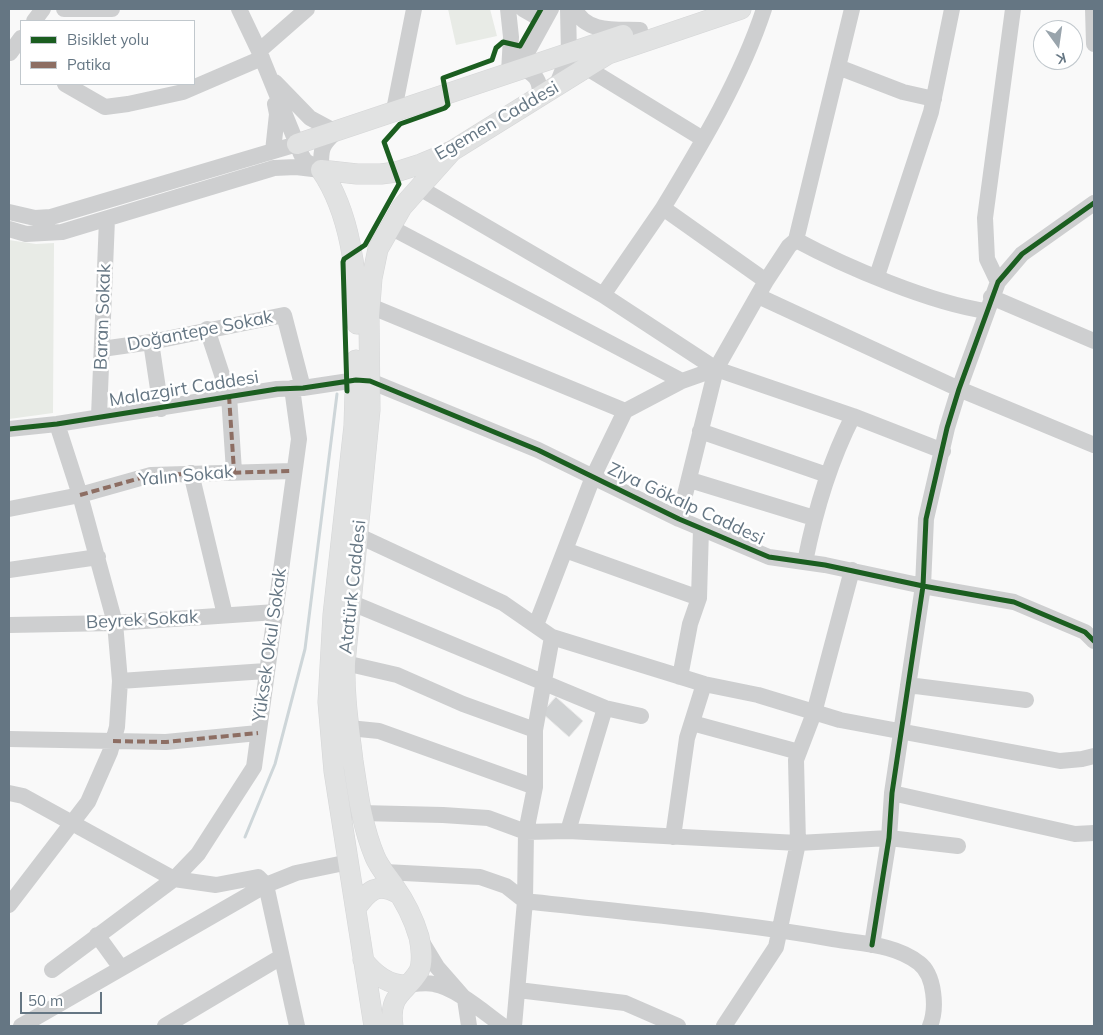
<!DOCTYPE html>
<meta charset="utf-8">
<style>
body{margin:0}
#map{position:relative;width:1103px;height:1035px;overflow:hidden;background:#f9f9f9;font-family:Mulish,sans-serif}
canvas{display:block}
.frame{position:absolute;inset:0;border:10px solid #657683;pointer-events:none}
.legend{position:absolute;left:20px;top:20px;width:175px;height:65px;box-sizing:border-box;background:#fff;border:1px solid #c1c8cd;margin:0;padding:6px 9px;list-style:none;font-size:15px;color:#657683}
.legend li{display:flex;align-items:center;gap:10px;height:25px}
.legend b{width:25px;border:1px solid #c1c8cd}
.north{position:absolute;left:1033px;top:20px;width:50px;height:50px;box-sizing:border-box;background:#fff;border:1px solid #c1c8cd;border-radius:50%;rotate:166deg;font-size:14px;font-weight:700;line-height:20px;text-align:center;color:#657683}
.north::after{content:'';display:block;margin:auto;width:18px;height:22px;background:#99a4ac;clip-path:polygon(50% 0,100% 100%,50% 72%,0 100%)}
.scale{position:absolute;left:20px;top:992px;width:82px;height:22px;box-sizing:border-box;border:2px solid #657683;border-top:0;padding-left:6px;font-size:15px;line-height:18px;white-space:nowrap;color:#657683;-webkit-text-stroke:4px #fff;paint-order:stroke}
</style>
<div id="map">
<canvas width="1103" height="1035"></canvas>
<div class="frame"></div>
<ul class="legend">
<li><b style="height:6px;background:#1b5e20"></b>Bisiklet yolu</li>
<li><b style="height:6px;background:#8d6e63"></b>Patika</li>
</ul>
<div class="north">K</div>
<div class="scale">50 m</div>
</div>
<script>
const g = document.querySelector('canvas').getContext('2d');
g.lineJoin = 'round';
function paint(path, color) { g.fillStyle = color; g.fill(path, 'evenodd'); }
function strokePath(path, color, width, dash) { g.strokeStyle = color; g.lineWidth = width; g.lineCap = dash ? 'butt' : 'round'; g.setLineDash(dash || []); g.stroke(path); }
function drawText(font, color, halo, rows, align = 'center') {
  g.font = font + ' Mulish,sans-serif'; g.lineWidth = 5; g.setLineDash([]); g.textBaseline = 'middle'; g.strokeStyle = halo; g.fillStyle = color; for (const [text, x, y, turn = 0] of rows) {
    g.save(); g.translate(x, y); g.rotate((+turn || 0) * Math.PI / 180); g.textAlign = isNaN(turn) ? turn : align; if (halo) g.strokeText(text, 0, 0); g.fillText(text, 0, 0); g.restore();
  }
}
paint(new Path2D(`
 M448,9H490L497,36L456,45Z
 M9,240L36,244L54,243L53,413L9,419Z`), '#e8ebe6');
strokePath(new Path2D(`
 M245,837L275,764L305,649L337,394`), '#ced6d9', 3);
const building = new Path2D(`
 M556,697L583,721L569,737L542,713Z`);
paint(building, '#d0d2d3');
strokePath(building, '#e8e8e8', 1);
const major = new Path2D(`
 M297,144L623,35
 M321,170C350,212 358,275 357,324
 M321,170L357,174H381L396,172L421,164L452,151L608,54L741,9
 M356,360L354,426L333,615L328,702L334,771L374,1026
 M356,908C369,890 377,882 399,894
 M363,960C375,975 388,985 406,985
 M393,1026C388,993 406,993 419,971C423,962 421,946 419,937C414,920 404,900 394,886C388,877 379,867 375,857C362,826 358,794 353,761C349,728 344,696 345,663L370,410L369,317L372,278L378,249L402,207L452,151`);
strokePath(major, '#d5d6d7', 21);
strokePath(new Path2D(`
 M64,9H112
 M239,9L259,51L301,154L305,161L320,169
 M508,9L511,37L509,72
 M523,9L537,17L549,9
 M575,9C586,34 618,29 640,30
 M764,9C741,79 701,145 663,208L766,281
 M1093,9L1094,44
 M34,21L43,9
 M259,51L307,9
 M10,53L21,38
 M838,67L903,92L934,99
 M521,68C536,74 540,80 540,95
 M587,68L703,139
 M509,72L529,49L551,9
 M275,82L310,118L336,132C320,146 321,150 321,170
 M65,84L105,107L128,104L183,92L262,58
 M556,87L569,54L568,9
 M394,110L414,9
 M273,151L277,114L275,104
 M418,187L603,295L716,369L853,416L943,451
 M9,212L35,218L51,217L297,144
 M390,227L682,381
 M9,229L26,234L62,232L274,168L296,167L321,170
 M796,240C846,267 931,303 986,311
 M877,276L931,112L952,9
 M998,282L987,259L985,218L1013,9
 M603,295L663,208
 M758,296L959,389L1094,445
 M991,297L1094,341
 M370,306L625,411
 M207,329L229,396L234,471
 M151,342L161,409
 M102,349L151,342L284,315L303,388
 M99,416L107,219
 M9,429L57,424L277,389L303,388L356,380L370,381L538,450L679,519L769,557L825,565L923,586L1014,602L1085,632L1094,641
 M700,431L827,475
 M191,473L225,615
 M690,480L814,518
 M9,509L80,495L151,475L293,471
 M679,519L716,369L766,281L789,246L796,240L852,9
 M359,536L503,603L552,637L704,684L758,695L840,720L1060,761L1082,759L1094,756
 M565,550L699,598
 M805,562C815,511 829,463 853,416
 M9,570L98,557
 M352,603L605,708L641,716
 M9,625L115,623L276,612
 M536,625L593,477L625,411L682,381L716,369
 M345,663L397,675L463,704L535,730
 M680,677L690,624L699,598L701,529
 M120,681L266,671
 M908,685L1026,700
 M692,723L799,752
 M349,728L379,731L535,787
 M9,739L166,742L258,733
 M9,793L23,796L174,879L216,885L258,877L266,885L297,1026
 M892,793L1075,834L1094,833
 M361,813L443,815L488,818L526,832L568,831L798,843L889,838L958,846
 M568,831L605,708
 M673,837L687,738L704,684
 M385,872L480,877L506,886L525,901C628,913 731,921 833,939C862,944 895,944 919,963C935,975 937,1009 930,1026
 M9,905L88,802L110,752L117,727L120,681L115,623L80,495L57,424
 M97,935L121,968
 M420,939L437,967L465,999L469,1026
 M872,945L889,838L892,793L923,586L926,519L947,428L959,389L998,282L1022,254L1094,203
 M52,970L174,879L198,854L254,767L299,439L292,388
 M406,985C415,984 425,982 434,984C455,987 486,1014 503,1026
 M518,990L625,1003L678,1026
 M21,1026L266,885L296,873L349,862
 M165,1026L281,957
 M514,1026L525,901L526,832L535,787V730L552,637
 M724,1026L776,947L798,843L796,760L814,713L852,570`), '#cecfd0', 16);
strokePath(major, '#e1e2e2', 20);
strokePath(new Path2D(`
 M229,396L234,471
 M80,495L151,475L293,471
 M113,741L166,742L258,733`), '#8d6e63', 4, [8, 4]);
strokePath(new Path2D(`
 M347,391L343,262L344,259L365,245L399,184L384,142L400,124L445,108L448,105L443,78L492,60L496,48L503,42L520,46L541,9
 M9,429L57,424L277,389L303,388L356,380L370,381L538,450L679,519L769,557L825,565L923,586L1014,602L1085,632L1094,641
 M872,945L889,838L892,793L923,586L926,519L947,428L959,389L998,282L1022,254L1094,203`), '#1b5e20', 5);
drawText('18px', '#657683', '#fff', [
 ["Egemen Caddesi",497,121,-30],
 ["Baran Sokak",103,317,-88],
 ["Doğantepe Sokak",200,331,-11],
 ["Malazgirt Caddesi",184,389,-9],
 ["Yalın Sokak",186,476,-5],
 ["Ziya Gökalp Caddesi",686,504,25],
 ["Atatürk Caddesi",353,587,-84],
 ["Beyrek Sokak",142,620,-3],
 ["Yüksek Okul Sokak",270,645,-82]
]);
</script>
